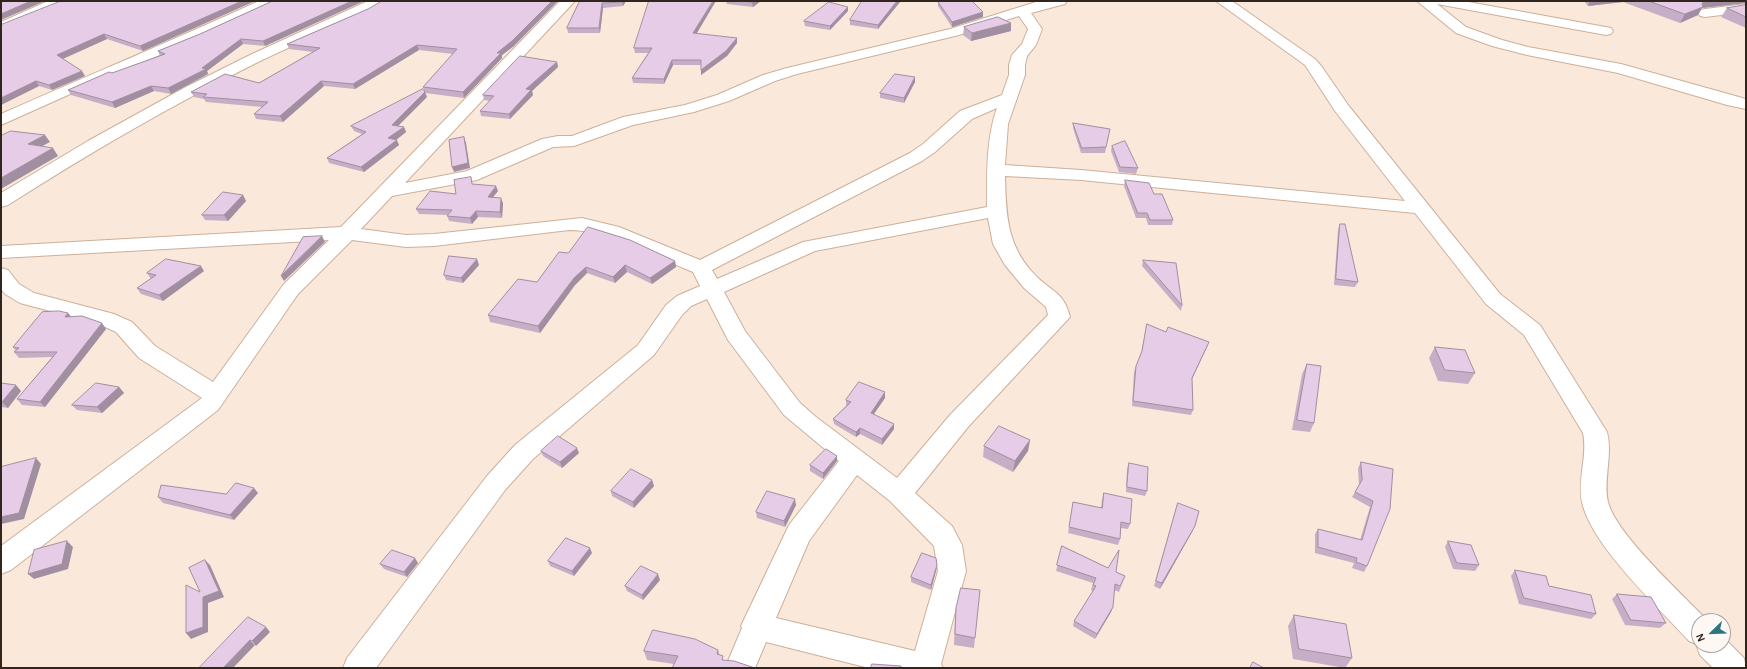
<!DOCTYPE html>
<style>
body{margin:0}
#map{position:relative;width:1747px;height:669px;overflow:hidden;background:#fae8db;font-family:"Alegreya Sans",sans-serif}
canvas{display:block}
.frame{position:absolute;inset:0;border:2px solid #31261d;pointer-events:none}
.north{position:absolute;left:1691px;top:613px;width:40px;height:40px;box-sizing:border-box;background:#fef8f4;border:1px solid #aca49e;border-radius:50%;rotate:247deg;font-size:11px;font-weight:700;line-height:16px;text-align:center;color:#31261d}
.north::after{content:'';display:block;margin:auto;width:14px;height:18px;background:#2d7580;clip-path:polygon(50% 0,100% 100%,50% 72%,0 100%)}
</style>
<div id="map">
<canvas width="1747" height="669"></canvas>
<div class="frame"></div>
<div class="north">N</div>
</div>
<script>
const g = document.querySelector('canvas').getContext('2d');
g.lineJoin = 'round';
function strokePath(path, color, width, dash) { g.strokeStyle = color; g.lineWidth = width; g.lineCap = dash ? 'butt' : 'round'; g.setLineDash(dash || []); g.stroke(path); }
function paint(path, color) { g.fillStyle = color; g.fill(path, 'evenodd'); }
const minor = new Path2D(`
 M48,1H66L64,4L1,31V22Z
 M259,1H277L275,4L202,38L135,65L1,125V114C87,76 174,40 259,1Z
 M368,1H386L384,4L369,12C332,29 295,44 258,62C172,105 89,153 8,205L1,207V193L88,141L184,88L250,55Z
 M560,1H575L405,183L467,171L542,139L558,136H572L623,117L685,105L717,95L763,75L787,68L950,29L1039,1H1067L1065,4L1031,13L1042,29L1036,45L1027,56L1025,65V75L1008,124L1005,165L1081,170L1405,201L1335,111L1305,65L1216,1H1232L1315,59L1322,67L1348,105L1500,294L1540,325L1607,432C1613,455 1603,479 1608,502C1615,533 1684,596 1708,621H1699V645H1723V637L1744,658L1746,668H1713L1700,655L1696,644L1689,641C1659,608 1591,545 1582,502C1577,479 1588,456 1583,433L1524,335L1486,304L1415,213L1081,180L1005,176C1006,217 1007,248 1038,278C1054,293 1064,293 1070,317L968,427L915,493L952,526L962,545L966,571L941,664L943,668H869L766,642L755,668H725L742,628L741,626L789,525L839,461L784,415L728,340L707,299L691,306L682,315L654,355L533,459L505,490L376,668H343L347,658L487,476L515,445L638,345L666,305L677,296L700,286L693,272C656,257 609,230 569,230L434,246L406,247L352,240L298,294L218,410L11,570L1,574V546L202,398L139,358L116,332L99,324L20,303L5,294L1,289V268L8,270L19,284L34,293L114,314L132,322L155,346L213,382L284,284L329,240L1,258V246L341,227ZM1019,16L1028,29L1022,44L1012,55L1009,65V75L1002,95L960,111L923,144L910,153L700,260L619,227L582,218L434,234L406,235L361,229L392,196L477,180L553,147L574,146L633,125L694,112L729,101L775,81L797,74L959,35ZM997,108C986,139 987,174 987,207L803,242L717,279L712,270L922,161L935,152L972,119ZM988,218L993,244L1005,265L1024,288L1046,307L1048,315L950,415L897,478L816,417L800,403L745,331L724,292L815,251ZM857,475L890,501L934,546L938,571L915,651L776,618L809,541Z
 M1417,1H1463L1611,28L1613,31L1611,34L1606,35L1437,4L1466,27L1502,40L1528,47L1621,64L1746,99V109L1727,105L1618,73L1527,55L1492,46L1456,33Z
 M1746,4V12L1705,17L1700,16L1698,13L1700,10L1705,9Z`);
strokePath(minor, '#ccb09a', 2);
paint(minor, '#fff');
paint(new Path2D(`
 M61,1H255L143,51L107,39L63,59L85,76L52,90L39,86L1,105Z
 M273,1H364L265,46L243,44L207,71L208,74L171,94L154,91L115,108L71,95L68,90L160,56L158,51L200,34Z
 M580,1H626L623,6L603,8L600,33H568L567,28Z
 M726,1H761L753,7L727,4Z
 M1584,1H1746V3L1702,8L1698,15L1680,23L1623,2L1588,6Z
 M900,2L878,29L850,25V20Z
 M938,2L983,12V17L952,27L938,6Z
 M1746,5V28L1721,17L1727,8Z
 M848,7V11L830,30L805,26L804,21Z
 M368,9L514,46L502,55V58L464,98L425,93L427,97L398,126L404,127L406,132L396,140L399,145L364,172L329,163L327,158L362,134L354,131L351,126L424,90L423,87L453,54L419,50L355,89L324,86L283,122L256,119L254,114L262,107L206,102L204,99L194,97L191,92L259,83L313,52L289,49L287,44Z
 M964,27L1011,31L971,41L963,35Z
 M697,33L737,43L727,56L701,75V65H673L664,84L633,83L632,78L648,53H635L634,48Z
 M557,62L558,67L532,91L533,95L510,119L481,116L480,111L490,101L484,100L483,95Z
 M915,77V82L904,103L880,98V93Z
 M1073,123L1110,129L1105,153H1081L1073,128Z
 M1112,146L1138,168L1136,174L1119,172L1111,151Z
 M1125,180L1173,220L1172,225H1148L1146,218H1136L1124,186Z
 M473,184L498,191L493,197L503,203L502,218L478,217L472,224L449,221L447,215L419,214L416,209L456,194Z
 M243,195L246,201L228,221L205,220L202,215Z
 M1340,224L1358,282L1355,287L1334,285L1338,230Z
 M568,253L675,261L676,267L652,284L627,272L615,283L587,273L575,285L540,333L490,322L488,315L537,282Z
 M1143,260L1182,305L1181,311L1142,266Z
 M479,265L463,283L446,280L444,275Z
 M204,271L163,301L141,294L137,288L151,279L147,273Z
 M68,313L71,317L106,329L45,407L22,405L17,399L52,357L19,358L14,352L16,351L13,347Z
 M1147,324L1166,332L1209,342L1207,347L1192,379L1193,410L1191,415L1132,406L1134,372L1136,366L1141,353Z
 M1435,347L1475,373L1468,384L1438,381L1429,358Z
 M1307,364L1314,423L1310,432L1292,430L1302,374Z
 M1,383L21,391L8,408L1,407Z
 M119,387L124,393L102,413L77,410L72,405Z
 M885,392V398L874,414L894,429L882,445L860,434L856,437L834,424L833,419L846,406V400Z
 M1030,440L1028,451L1013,472L983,457L984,446Z
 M541,451L579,453L562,468L543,456Z
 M837,461L823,479L810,471V465Z
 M1361,462L1393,469L1367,566L1364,572L1352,568L1354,563L1315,553V534L1318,529L1360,540L1370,507L1352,497L1359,485L1358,468Z
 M1129,463L1147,491L1145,496L1126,492L1127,469Z
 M652,480L654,486L634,508L612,496L611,491Z
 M258,493L234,520L163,503L158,497Z
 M1104,493L1130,524L1128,529L1121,528L1120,539L1118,545L1068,533L1073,502L1101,508L1102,499Z
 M1178,503L1192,532L1160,589L1154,586Z
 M796,505L785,527L757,518L756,512Z
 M1448,541L1479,565L1475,571L1453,569L1445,547Z
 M1062,546L1125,576L1119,592L1114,590L1113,607L1111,612L1095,639L1073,626L1074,621L1093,591L1091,590L1093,583L1056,571Z
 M592,553L574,576L550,566L548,561Z
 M418,563L407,577L384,569L380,564Z
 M937,565L936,571L931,590L911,582V577Z
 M1515,570L1549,586L1596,614L1591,619L1519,604L1511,576Z
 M660,580L643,600L627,591L625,586Z
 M1617,594L1666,623L1660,628L1625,625L1612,599Z
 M956,608L975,638L974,648L954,645L955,618Z
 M1294,615L1352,658L1345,668L1293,659L1288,626Z
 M644,651L720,655L723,660L674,664L647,660Z`), '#c6afc6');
paint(new Path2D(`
 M31,1H45L1,20V14Z
 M242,1H255L143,51L140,46Z
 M352,1H364L265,46L263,41Z
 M552,1H558L514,46L502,55V58L464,98L463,92L497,53Z
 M623,1H626L623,6L622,2Z
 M713,1H716L694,38L693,33Z
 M754,1H761L753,7L752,2Z
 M897,1H900V2L878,29V25Z
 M1590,1H1623V2L1588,6Z
 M1704,1H1746V3L1702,8L1698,15L1680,23L1685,14Z
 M602,3L603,8L600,33L599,28Z
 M848,7V11L830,30V26Z
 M983,12V17L952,27V22Z
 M1011,23V31L971,41L972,33Z
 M104,34L107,39L60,60L57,55Z
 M737,38V43L727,56L701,75V70Z
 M241,39L243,44L207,71L208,74L171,94L168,88L202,68Z
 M417,45L419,50L355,89L353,84Z
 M672,60L673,65L664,84V79Z
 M557,62L558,67L532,91L533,95L510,119L509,114L526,89Z
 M82,71L85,76L52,90L49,85Z
 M915,77V82L904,103V98Z
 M36,81L39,86L1,105V98Z
 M321,81L324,86L283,122L280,116Z
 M151,86L154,91L115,108L112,102Z
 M425,92L427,97L394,130L392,125Z
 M404,127L406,132L391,144L388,138Z
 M45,135L50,142L33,151L28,144Z
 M464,137L466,143L470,168L454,172L452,167Z
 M397,140L399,145L364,172L361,167Z
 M53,148L58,156L1,189V178Z
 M496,186L498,191L489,202L488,197Z
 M243,195L246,201L228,221L224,215Z
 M501,198L503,203L502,218L500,212Z
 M476,211L478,217L472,224L470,218Z
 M322,236L325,242L284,281L281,276Z
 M477,259L479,265L463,283L461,278Z
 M675,261L676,267L652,284L650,278Z
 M625,265L627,272L615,283L613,277Z
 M201,266L204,271L163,301L159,295Z
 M586,267L587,273L575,285L540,333L538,326L574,278Z
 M68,313L73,319L65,317Z
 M102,323L106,329L45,407L40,402Z
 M1209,342L1207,347L1190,383L1192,378Z
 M16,385L21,391L8,408L2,402Z
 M119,387L124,393L102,413L97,407Z
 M885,392V398L871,418V413Z
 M894,424V429L882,445V439Z
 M860,428V434L856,437V432Z
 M1030,440L1028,451L1013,472L1015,461Z
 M577,448L579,453L562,468L560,462Z
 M837,456V461L823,479V473Z
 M36,458L41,464L24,519L1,524V517Z
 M652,480L654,486L634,508L633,502Z
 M254,488L258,493L234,520L230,515Z
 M795,499L796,505L785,527L784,521Z
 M1195,526L1192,532L1160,589L1162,583Z
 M67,541L73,547L68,569L34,579L28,574Z
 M590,548L592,553L574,576L572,571Z
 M415,558L418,563L407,577L404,572Z
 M205,560L210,565L224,597L208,603V632L191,639L186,633L203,597Z
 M937,565L936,571L931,590V585Z
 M658,574L660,580L643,600L642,595Z
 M1113,607L1111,612L1095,639L1097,634Z
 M266,627L270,632L256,646L252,641Z
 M250,640L255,645L233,668H223Z
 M718,650L720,659L717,654Z`), '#a18fa1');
const building = new Path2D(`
 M1,1H31L1,14Z
 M61,1H242L140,46L104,34L57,55L82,71L49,85L36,81L1,98V25Z
 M273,1H352L263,41L241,39L202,68L206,69L168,88L151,86L112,102L68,90L109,72L112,73L165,54L158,51L200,34Z
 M382,1H552L512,41L497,53H501L463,92L423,87L457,49L417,45L353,84L321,81L280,116L254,114L268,102L203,97L207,94L191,92L225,74L259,83L320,48L287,44L368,9Z
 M580,1H623L622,2L602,3L599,28H567Z
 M649,1H713L693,33L737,38L726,51L701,70V60H672L664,79L632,78L652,48H634Z
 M743,1H754L752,2Z
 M862,1H897L878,25L850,20Z
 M943,1H972L983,12L952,22L938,2Z
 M1649,1H1704L1702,4L1703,7L1685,14Z
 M829,2L848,7L830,26L804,21Z
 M1746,5V17L1727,8Z
 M998,17L1011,23L972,33L964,27Z
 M520,56L557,62L526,89L531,90L509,114L480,111L494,96L483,95Z
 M895,74L915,77L904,98L880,93Z
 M423,89L425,92L392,125L404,127L388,138L397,140L361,167L327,158L366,132L351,126Z
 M1073,123L1110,129L1106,147L1082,148Z
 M11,131L45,135L28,144L53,148L1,178V136Z
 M464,137L468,163L452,167L449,140Z
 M1125,141L1138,168L1120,167L1112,146Z
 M471,177L472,184L496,186L488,197L501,198L500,212L476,211L470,218L447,216L452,210L416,209L430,191L456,194L454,180Z
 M1125,180L1149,183L1154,194H1162L1173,220H1150L1147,213H1138Z
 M223,192L243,195L224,215H202Z
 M1340,224H1345L1358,282L1336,279Z
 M588,227L630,240L675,261L650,278L625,265L613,277L586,267L574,278L538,326L488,315L518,279L537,282L559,252L568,253Z
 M322,236L281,276L303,237Z
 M449,256L477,259L461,278L444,275Z
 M166,259L201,266L159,295L137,288L156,275L147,273Z
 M1143,260L1176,263L1182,305Z
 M59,311L68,313L65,317L82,316L102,323L40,402L17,399L57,352H14L19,348L13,347L42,312Z
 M1147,324L1166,332L1168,327L1209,342L1192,378L1193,410L1133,401L1136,366L1142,351Z
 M1435,347L1465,350L1475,373L1445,370Z
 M1307,364L1321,366L1314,423L1297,420Z
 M859,382L885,392L871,413L894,424L882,439L860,428L856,432L833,419L851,402L846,400Z
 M1,383L16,385L2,402H1Z
 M96,383L119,387L97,407L72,405Z
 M999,426L1030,440L1015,461L984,446Z
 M558,436L577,448L560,462L541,451Z
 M826,449L837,456L823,473L810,465Z
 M36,458L19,513L1,517V467Z
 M1361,462L1393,469L1390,509L1367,566L1356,562L1357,558L1318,547V529L1362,540L1373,501L1355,492L1362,480Z
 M1129,463L1148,467L1147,491L1127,487Z
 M631,469L652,480L633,502L611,491Z
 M236,483L254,488L230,515L158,497L161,485L226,494Z
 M767,491L795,499L784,521L756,512Z
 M1104,493L1132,499L1130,524L1121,522L1120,539L1069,527L1073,502L1102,508Z
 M1178,503L1199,511L1195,526L1162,583L1156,581Z
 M566,538L590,548L572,571L548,561Z
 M67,541L62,564L28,574L34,550Z
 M1448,541L1471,545L1479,565L1457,563Z
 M1062,546L1108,568L1119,550L1116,572L1125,576L1120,586L1115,584L1113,607L1097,634L1074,621L1096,586L1093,585L1096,578L1057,565Z
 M392,550L415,558L404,572L380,564Z
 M922,553L936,558L937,565L931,585L911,577Z
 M205,560L219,591L203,597V627L186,633V585L200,592L189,568Z
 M641,566L658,574L642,595L625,586Z
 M1515,570L1546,576L1549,586L1591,595L1596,614L1524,598Z
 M961,588L980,590L975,638L955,634L956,608Z
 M1617,594L1651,597L1666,623L1631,620Z
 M1294,615L1346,624L1352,658L1299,649Z
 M248,617L266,627L252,641L250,640L223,668H199Z
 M653,630L695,639L718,650L717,654L723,656L722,660L734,661L755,668H672L678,656L644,651Z
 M1253,662L1264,668H1250Z
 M872,664L901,666V668H871Z`);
paint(building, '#e6cce6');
strokePath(building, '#a18fa1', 1);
</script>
